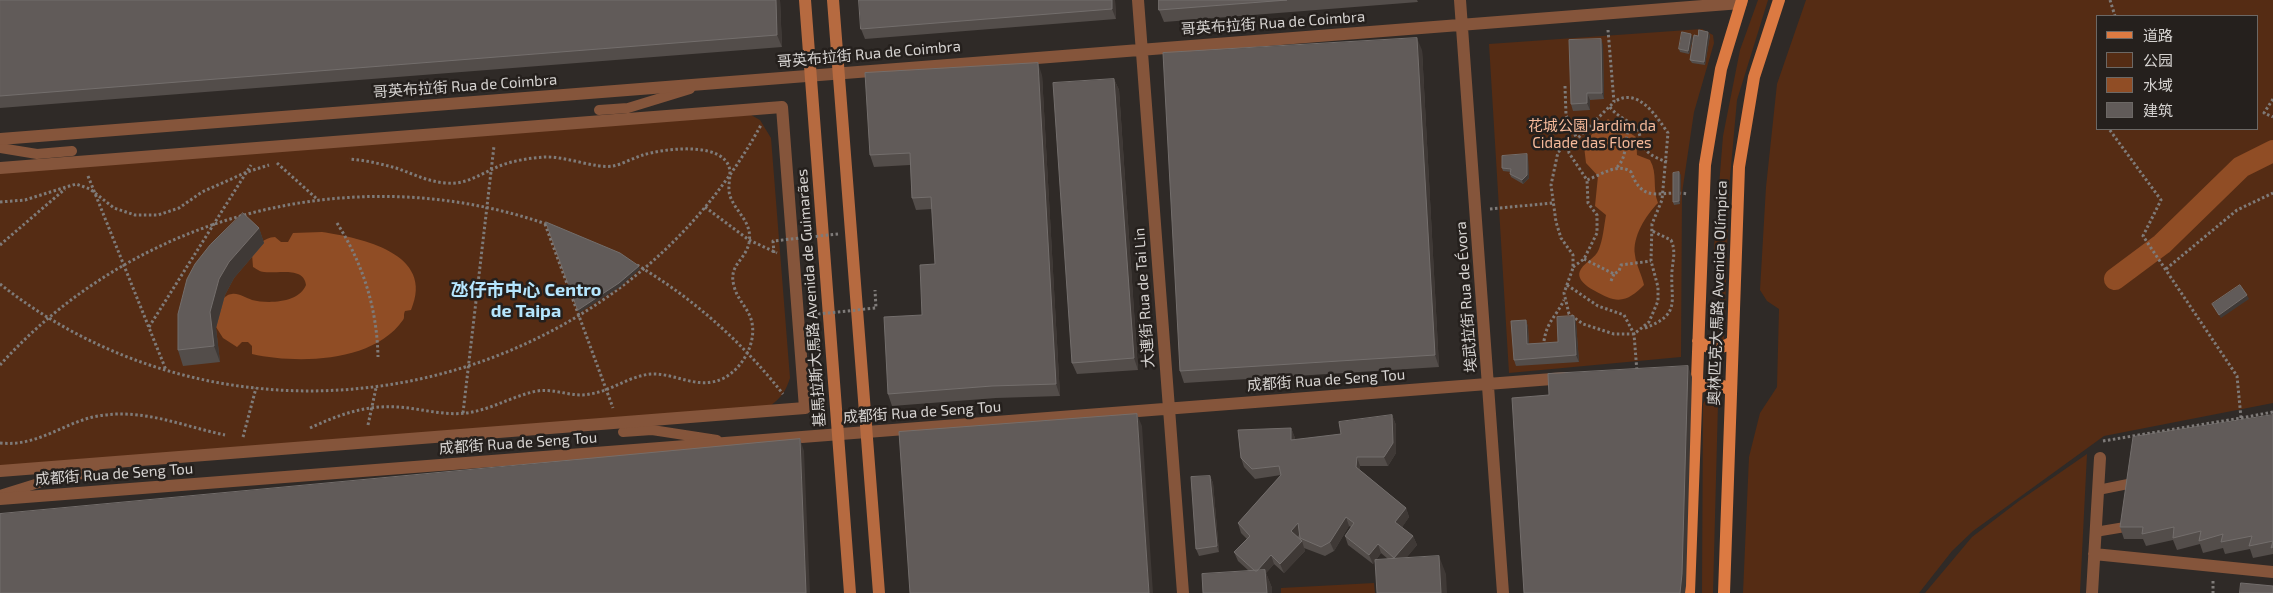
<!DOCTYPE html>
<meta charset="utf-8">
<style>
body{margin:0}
#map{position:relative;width:2273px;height:593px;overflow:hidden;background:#2f2a27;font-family:"Exo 2","Noto Sans SC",sans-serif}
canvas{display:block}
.legend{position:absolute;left:2096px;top:15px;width:162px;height:115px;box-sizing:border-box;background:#25201d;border:1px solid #6c6865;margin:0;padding:6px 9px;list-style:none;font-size:15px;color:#d6d3d1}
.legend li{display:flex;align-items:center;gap:10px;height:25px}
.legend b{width:25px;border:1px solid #6c6865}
</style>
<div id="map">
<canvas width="2273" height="593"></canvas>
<ul class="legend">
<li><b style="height:6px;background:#dc7a42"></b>道路</li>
<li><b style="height:14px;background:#552c14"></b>公园</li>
<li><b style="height:14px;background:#904d25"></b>水域</li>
<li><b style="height:14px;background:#615b59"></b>建筑</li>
</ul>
</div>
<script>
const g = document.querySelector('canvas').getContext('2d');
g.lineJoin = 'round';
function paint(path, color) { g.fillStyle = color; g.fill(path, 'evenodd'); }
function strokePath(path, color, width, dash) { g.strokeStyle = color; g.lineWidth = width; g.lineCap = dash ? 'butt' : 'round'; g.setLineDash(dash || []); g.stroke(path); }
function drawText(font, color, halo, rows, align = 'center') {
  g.font = font + ' "Exo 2","Noto Sans SC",sans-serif'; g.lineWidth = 5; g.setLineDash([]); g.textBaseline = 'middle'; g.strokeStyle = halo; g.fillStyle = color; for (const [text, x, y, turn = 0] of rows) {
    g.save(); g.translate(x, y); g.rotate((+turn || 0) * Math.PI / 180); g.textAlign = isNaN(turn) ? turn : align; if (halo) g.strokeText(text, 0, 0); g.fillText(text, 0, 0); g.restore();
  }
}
paint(new Path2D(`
 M1758,0H1768L1737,100L1729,188L1724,341L1718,340C1720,308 1722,278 1714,248L1723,136L1740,50Z
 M1806,0H2273V403L2104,436L1973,531L1952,551L1919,593H1743L1749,457L1760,413L1777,387L1779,309L1767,301L1760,290L1766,187L1777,84ZM2097,16H2257V129H2097Z
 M1702,29L1713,35L1714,43L1694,112L1682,193L1681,357L1509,373L1489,44Z
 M751,115L760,120L771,138L790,378C786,391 781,398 770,406L0,468V170Z
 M1711,397L1716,398L1718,403L1713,593H1702L1703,404L1707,398Z
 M2087,454L2080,593H1925L1972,537L2019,501Z
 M1374,583L1375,593H1281V588Z`), '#552c14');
paint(new Path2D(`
 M1608,119L1636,137L1637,155L1650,160C1658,174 1652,188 1658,203C1646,215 1632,237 1635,255C1636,265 1642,275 1644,285C1633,296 1623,304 1607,297C1599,293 1572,282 1581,269C1586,261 1595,259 1599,249C1603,239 1604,226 1606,215L1595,206L1598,176L1586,163L1584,146L1592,134Z
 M322,232C361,238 436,253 411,310L405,311C403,315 405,317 403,320C373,363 297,364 252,354V346L248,342H242L237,347L223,338L216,327L222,300C225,297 228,294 232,294C239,293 246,298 252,300C268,304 299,303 306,285C304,266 277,274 264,272C260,272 257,269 253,267L252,254C259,244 263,238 275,237L281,242H288L293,233Z`), '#904d25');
strokePath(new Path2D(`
 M2115,279L2162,244L2241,167L2273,151`), '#904d25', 22);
strokePath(new Path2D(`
 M2110,0L2115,16
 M1608,30L1614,102L1577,139L1558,152L1551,185L1556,222L1561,238L1573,255V268L1564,293L1569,314L1583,324L1614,334H1634L1649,322L1658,301V287L1651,261L1652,224L1662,200L1668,133C1656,116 1638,86 1614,102
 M1565,86L1566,115L1577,139
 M2273,99L2264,113L2273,117
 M1610,107C1617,117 1629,120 1637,129C1641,135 1640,142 1644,147C1648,155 1659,159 1667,162
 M1568,146L1569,153L1587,180C1601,175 1618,162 1631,172C1644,206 1661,189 1688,194
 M277,163L317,199
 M1617,167C1629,156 1623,137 1631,124
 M88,176L166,370
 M0,202L25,200L76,184L90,189L114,208L135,215H158L179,208L202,192L247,172L269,165
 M705,207L749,240L777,253
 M1490,209L1552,203
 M337,223C363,264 377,308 378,357
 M545,224L613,408
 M0,245L65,189
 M1584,259L1614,274L1619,271L1621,265L1651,261
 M637,265C693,298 743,343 783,394
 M1573,267L1584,259L1597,233V215L1588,203L1587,180
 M2166,269L2237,210L2273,193
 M1611,281L1614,274
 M0,284C246,478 612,398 761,125
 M1567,285L1598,306L1624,315L1634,334L1637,372
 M149,327L251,165
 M1645,328C1682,314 1670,301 1672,271C1673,259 1676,251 1671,240L1652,231
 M1544,341C1547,321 1556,317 1564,300
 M0,365C137,213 356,157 549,225
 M463,413L494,146
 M2241,418L2273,412
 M368,425L376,388
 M310,428C338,415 365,405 397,407C420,408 442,416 466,413C491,410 512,396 537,391C555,388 573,398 590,394C611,391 629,376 651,374C677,373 698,391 724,378C743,368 758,341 751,319C747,307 737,299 734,286C728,265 745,261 749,243C753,222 736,213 730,196C726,183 735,171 725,160C709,143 663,149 643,155C633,158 623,164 613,166C596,169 566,156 544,157C529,158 511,161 497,167C481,174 465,185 447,183C428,182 414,174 396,168C381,164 365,160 349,159
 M243,437L256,388
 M2103,441L2241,418L2237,376L2143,236L2161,200L2109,129
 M0,443C38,447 64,422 98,416C143,408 182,426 225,435
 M2213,581V593`), '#7f7b79', 3, [2.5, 2.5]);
strokePath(new Path2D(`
 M599,110L628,108L690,89
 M0,148L37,154L72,151
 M623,432L652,430L717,440
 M2098,490L2133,483
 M0,495L61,476L96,473
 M2095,532L2125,527`), '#85553b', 10);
strokePath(new Path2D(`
 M1138,0L1183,593
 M1460,0L1503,593
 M0,139L1741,3
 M0,168L782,107L805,408L0,471
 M0,499L1565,378
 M2094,554L2273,572
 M2092,593L2100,458`), '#85553b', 12);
strokePath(new Path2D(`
 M805,0L850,593
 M833,0L879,593`), '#b66a40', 12);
strokePath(new Path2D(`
 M1698,341C1709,350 1720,350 1732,342
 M1696,390C1708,381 1719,382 1731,391
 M1689,593L1705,165L1721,69L1742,0
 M1724,593L1739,167L1754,77L1779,0`), '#dc7a42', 12);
strokePath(new Path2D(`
 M774,253L773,241L838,234
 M808,315L876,308L875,290`), '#7f7b79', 3, [2.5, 2.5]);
paint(new Path2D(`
 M0,0H780L782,47L0,108Z
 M1115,0L1116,19L865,39L861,29Z
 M1159,0H1417L1418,2L1164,22L1159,10Z
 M1710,35L1705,65L1692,63L1690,60L1698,36Z
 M1693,38L1689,54L1680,52L1679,49Z
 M1603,45L1604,99L1590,100V110L1573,111L1571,104Z
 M1422,50L1439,367L1184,383L1180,371Z
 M1042,75L1060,396L996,398L892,406L888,394L922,315L935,264L932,209L916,210L912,198L910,165L874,167L870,155Z
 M1114,79L1119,90L1138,370L1077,374L1072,363Z
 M1528,158L1529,178L1523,184L1511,177L1510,174L1511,172L1503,171L1502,168Z
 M1681,175L1680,204L1674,205L1673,202Z
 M259,228L264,243L234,278L225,295L216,328L220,362L183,366L178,350Z
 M1574,316L1576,323L1579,362L1516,366L1514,360L1526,320L1528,327L1529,344L1558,342Z
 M1392,415L1396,425V453L1388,466H1360V470L1406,508L1409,517L1402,527L1413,536L1417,545L1406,558L1446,574L1375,561L1373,564L1348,545L1345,536L1351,527L1349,526L1334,551L1325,556L1304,548L1305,551L1284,573L1274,564L1266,573L1272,588V593H1203L1249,571L1238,561L1234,552L1247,539L1241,533L1238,523L1281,475L1255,479L1244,467L1241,458L1291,428L1295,438V440L1341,434ZM1381,553L1388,559L1376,560Z
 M2273,415V554L2253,558L2250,549L2225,554L2223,548L2203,553L2200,544L2177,550L2173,540L2146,546L2143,539H2124L2120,527Z
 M1210,476L1213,483L1219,552L1199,556L1196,549Z`), '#534d4a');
paint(new Path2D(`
 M776,0H780L782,47L777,35Z
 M1112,0H1115L1116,19L1112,9Z
 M1708,32L1710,35L1705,65L1704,62Z
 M1691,34L1693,38L1689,54L1688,51Z
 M1417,38L1422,50L1439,367L1435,355Z
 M1601,39L1603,45L1604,99L1602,93Z
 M1038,63L1042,75L1060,396L1056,384Z
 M1114,79L1119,90L1138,370L1134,358Z
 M1587,93L1590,100V110L1587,103Z
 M1527,154L1528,158L1529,178L1523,184L1522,180Z
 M1679,172L1681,175L1680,204L1679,201Z
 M259,228L264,243L234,278L225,295L216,328L220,362L214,346L210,312L219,279L229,262Z
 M639,266L640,269L620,287L579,313L578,310Z
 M2247,295L2249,299L2221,318L2219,315Z
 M1574,316L1576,323L1579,362L1576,355Z
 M1526,320L1528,327L1529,350L1527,344Z
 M1688,366L1692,377L1686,586L1685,593H1680Z
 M1137,414L1142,426L1153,593H1149Z
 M1392,415L1396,425V453L1388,466L1384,457Z
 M1291,428L1295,438V450L1291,440Z
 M800,439L804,451L810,593H806Z
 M1357,457L1360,466V476L1356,467Z
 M1210,476L1213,483L1219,552L1217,546Z
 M1406,508L1409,517L1399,532L1395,522Z
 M1346,517L1349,526L1334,551L1330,542Z
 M1298,523L1301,533L1294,540L1291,531Z
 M1413,536L1417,545L1398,568L1394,558Z
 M1302,541L1305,551L1284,573L1280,564Z
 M1378,544L1381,553L1373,564L1369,555Z
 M1271,555L1274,564L1266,573L1272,588V593H1267L1256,572Z
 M1439,556L1446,574L1447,593H1441Z`), '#3f3936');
const building = new Path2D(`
 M0,0H776L777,35L0,96Z
 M859,0H1112V9L861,29Z
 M1159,0H1287L1159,10Z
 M1699,30L1708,32L1704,62L1690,60L1694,35L1698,36Z
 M1682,32L1691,34L1688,51L1679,49Z
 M1417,38L1435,355L1180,371L1163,53Z
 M1601,39L1602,93H1587V103L1571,104L1569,40Z
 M1038,63L1056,384L992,386L888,394L884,317L922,315L920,265L935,264L931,197L912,198L910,153L870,155L865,73Z
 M1114,79L1134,358L1072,363L1053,83Z
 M1527,154V175L1522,180L1510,174L1511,169L1502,168V156Z
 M1679,172V201L1673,202V173Z
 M243,213L259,228L229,262L219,279L210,312L214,346L178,350V314L187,279L195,264L210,245Z
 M546,222L620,253L639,266L619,283L578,310Z
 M2240,285L2247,295L2219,315L2212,304Z
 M1574,316L1576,355L1514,360L1511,321L1526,320L1527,344L1558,342L1557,317Z
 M1688,366L1682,574L1680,593H1524L1512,398L1549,395L1548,374Z
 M1137,414L1149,593H910L899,432Z
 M1392,415L1393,443L1384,457H1357L1356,467L1406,508L1395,522L1413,536L1394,558L1378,544L1369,555L1345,536L1354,523L1346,517L1330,542L1321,547L1300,538L1298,523L1291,531L1302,541L1280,564L1271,555L1257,571H1255L1234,552L1250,536L1238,523L1281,475L1279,466L1252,469L1241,458L1238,430L1291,428V440L1341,434L1339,422Z
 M2273,415V547L2271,548L2273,541L2249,546L2252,536L2221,542L2223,534L2199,541L2201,531L2173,538L2174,527L2142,534L2143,527H2120L2133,437Z
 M800,439L806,593H0V514Z
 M1210,476L1217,546L1196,549L1191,477Z
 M1439,556L1441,593H1377L1375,560Z
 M1265,570L1267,593H1203L1202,574Z
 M2241,583L2273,586V593H2240Z`);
paint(building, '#615b59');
strokePath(building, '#736e6c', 1);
drawText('15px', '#d6d3d1', '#25201d', [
 ["哥英布拉街 Rua de Coimbra",1273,23,-4],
 ["哥英布拉街 Rua de Coimbra",869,54,-5],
 ["哥英布拉街 Rua de Coimbra",465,86,-4],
 ["奧林匹克大馬路 Avenida Olímpica",1718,293,-88],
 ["埃武拉街 Rua de Évora",1466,297,-94],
 ["基馬拉斯大馬路 Avenida de Guimarães",811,298,-94],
 ["大連街 Rua de Tai Lin",1144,298,-94],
 ["成都街 Rua de Seng Tou",1326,380,-4],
 ["成都街 Rua de Seng Tou",922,412,-4],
 ["成都街 Rua de Seng Tou",518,443,-4],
 ["成都街 Rua de Seng Tou",114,474,-4]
]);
drawText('15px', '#f5b99a', '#25201d', [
 ["花城公園 Jardim da",1592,126],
 ["Cidade das Flores",1592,143]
]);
drawText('bold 18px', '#b5e6fe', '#25201d', [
 ["氹仔市中心 Centro",526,290],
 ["de Taipa",526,311]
]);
</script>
